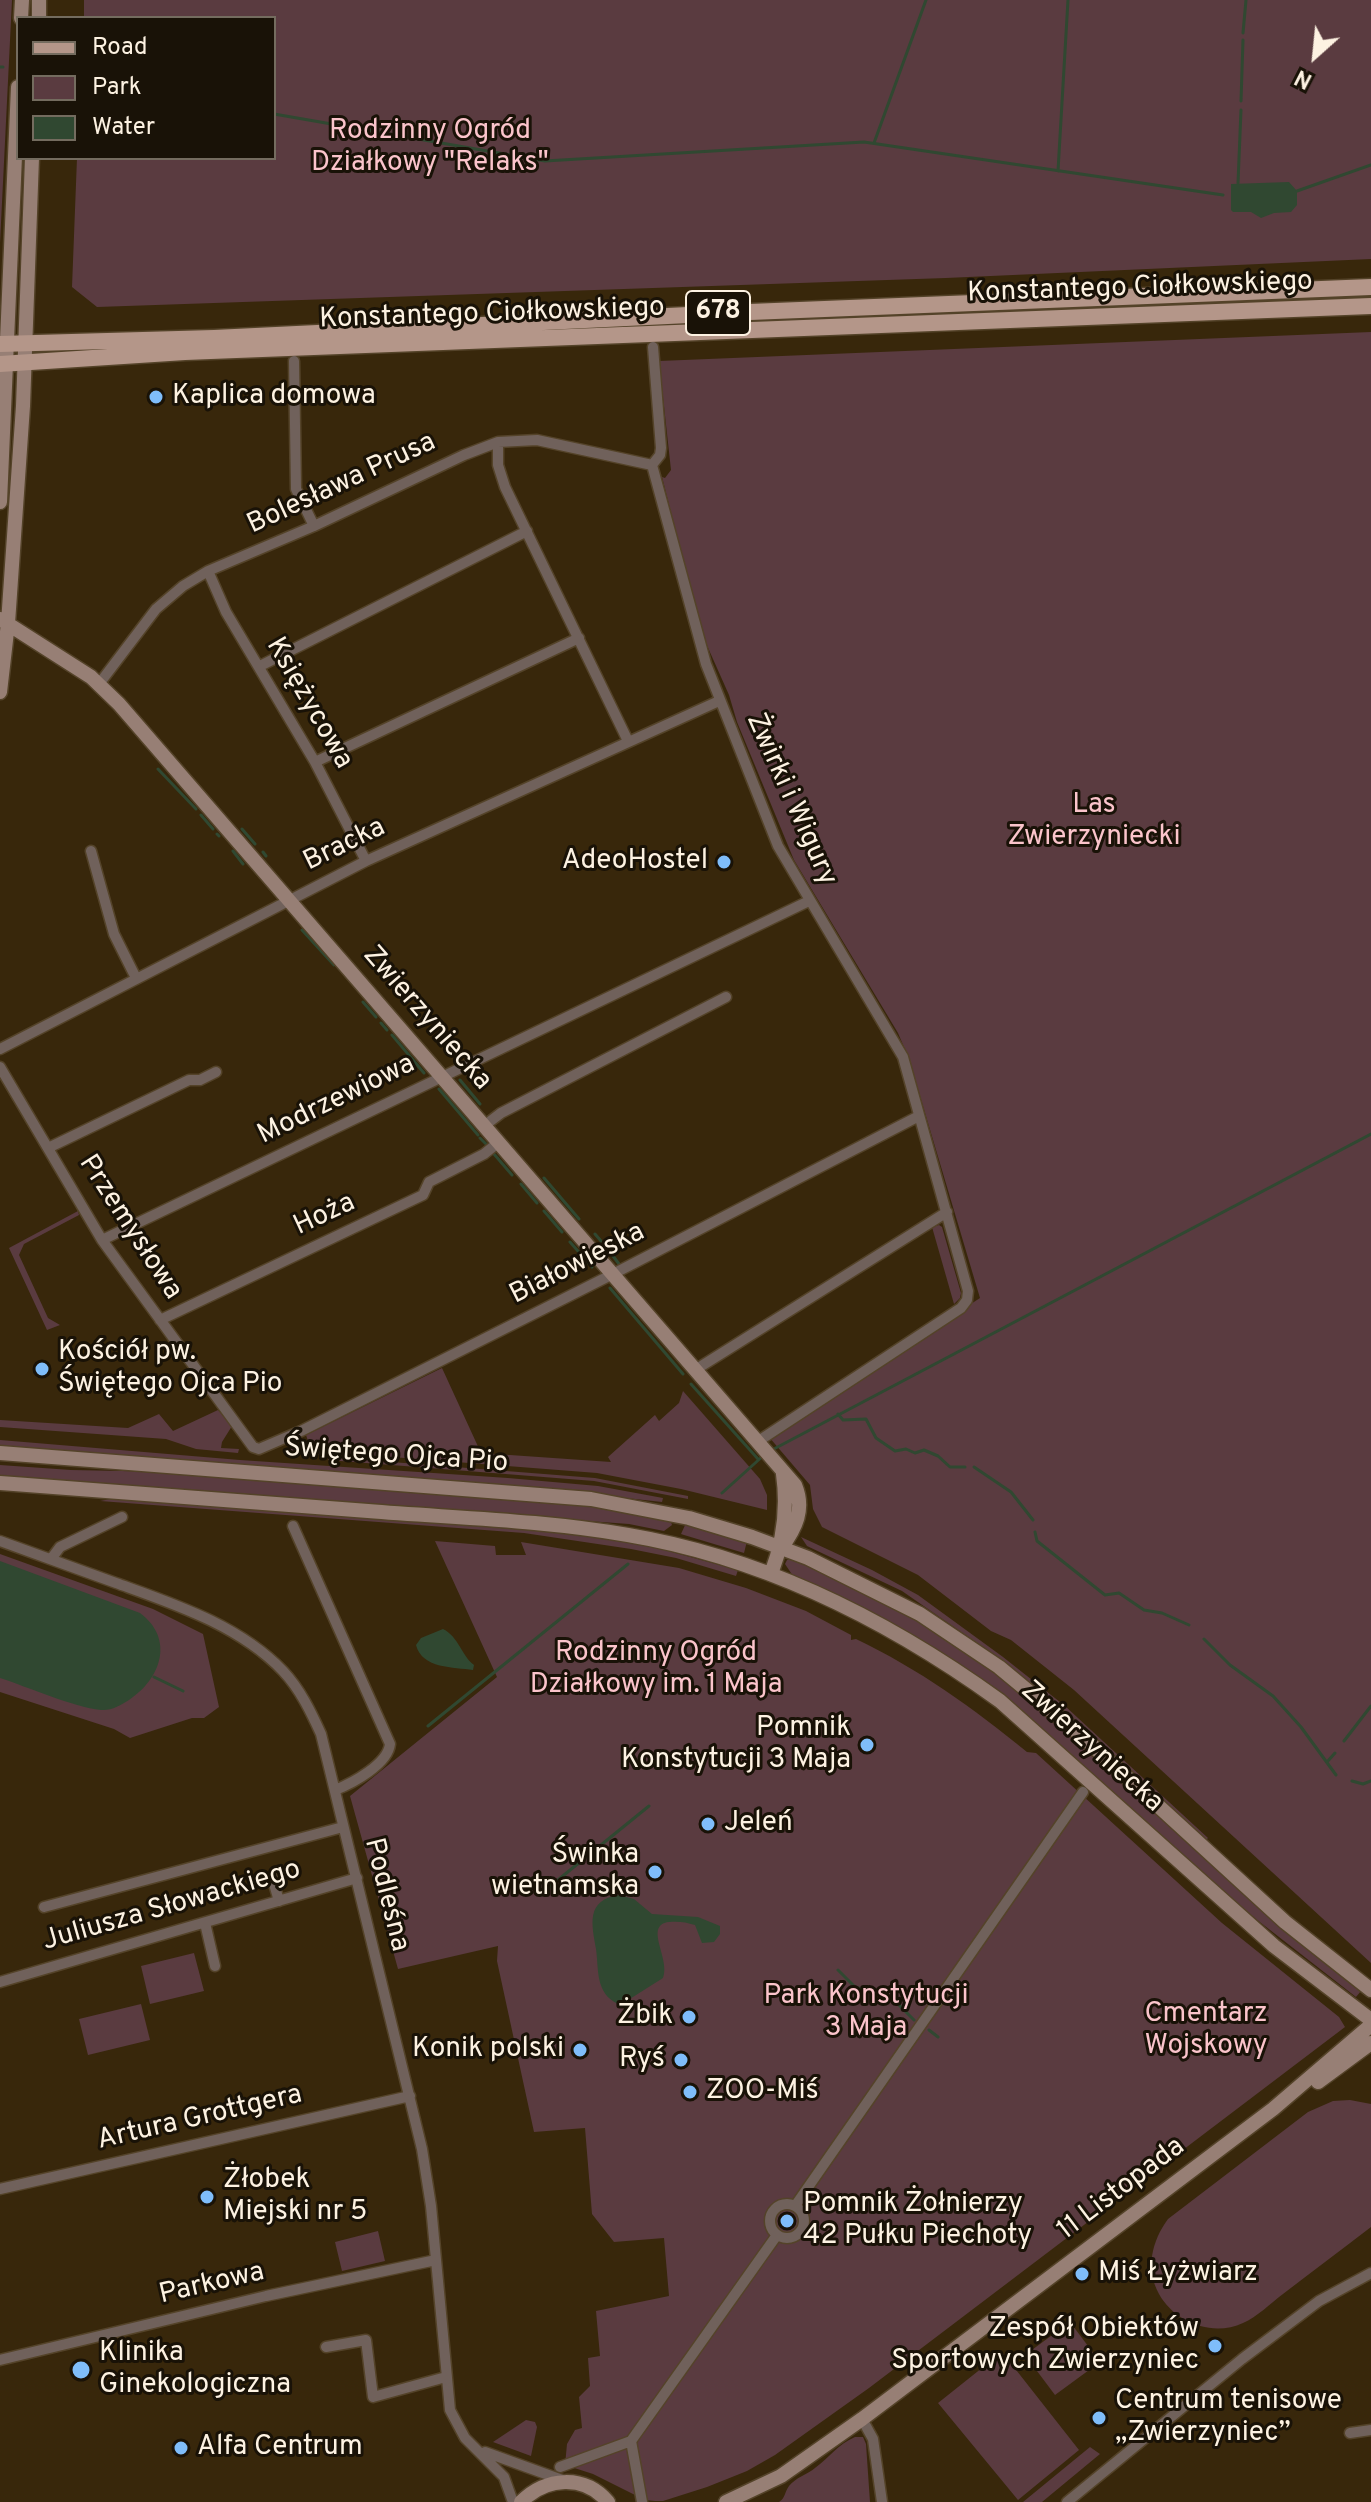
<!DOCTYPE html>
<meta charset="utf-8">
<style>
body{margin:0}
#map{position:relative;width:1371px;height:2502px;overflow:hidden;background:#38270b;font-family:Overpass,sans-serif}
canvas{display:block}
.legend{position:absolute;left:16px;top:16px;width:260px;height:144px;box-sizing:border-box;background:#191207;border:2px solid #746c5f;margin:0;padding:10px 14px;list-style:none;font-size:24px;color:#fdf2e2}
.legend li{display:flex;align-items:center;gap:16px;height:40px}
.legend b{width:40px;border:2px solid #746c5f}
.north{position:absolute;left:1275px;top:16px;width:80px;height:80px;-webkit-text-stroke:6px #191207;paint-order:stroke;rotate:207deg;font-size:22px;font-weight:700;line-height:32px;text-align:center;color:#fdf2e2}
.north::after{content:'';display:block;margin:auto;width:28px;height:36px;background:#fdf2e2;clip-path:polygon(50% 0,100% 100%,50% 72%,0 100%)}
</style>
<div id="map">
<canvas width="1371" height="2502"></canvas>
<ul class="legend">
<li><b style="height:10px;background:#b49689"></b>Road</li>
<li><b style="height:22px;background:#5a3b40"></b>Park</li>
<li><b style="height:22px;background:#304831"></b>Water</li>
</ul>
<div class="north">N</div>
</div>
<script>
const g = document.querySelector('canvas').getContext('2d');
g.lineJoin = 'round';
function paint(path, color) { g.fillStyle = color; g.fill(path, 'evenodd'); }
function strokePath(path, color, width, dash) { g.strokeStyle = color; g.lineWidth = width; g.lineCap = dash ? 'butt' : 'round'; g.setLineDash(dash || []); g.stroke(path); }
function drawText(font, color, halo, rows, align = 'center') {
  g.font = font + ' Overpass,sans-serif'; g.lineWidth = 6; g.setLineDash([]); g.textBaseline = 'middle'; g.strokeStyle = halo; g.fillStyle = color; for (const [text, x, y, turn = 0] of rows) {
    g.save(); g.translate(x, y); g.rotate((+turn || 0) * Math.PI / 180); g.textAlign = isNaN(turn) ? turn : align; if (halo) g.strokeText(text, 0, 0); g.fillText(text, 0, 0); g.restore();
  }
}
paint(new Path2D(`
 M0,0H12L0,243Z
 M84,0H1371V259L946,278L97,307L72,287L77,158H274V18H84Z
 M1371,332V1963L1074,1690L1011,1640L991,1631L918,1575L822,1527L813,1509L810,1485L769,1437L980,1298L909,1059L898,1033L794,860L737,722L729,695L701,632L662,477L665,478L671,470L659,361Z
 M78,1211L79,1215L24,1244L19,1255L48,1318L60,1325L47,1330L9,1248Z
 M939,1225L942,1227L961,1293L960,1298L954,1304L932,1227Z
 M442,1368L481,1453L611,1462L608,1457L655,1415L659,1421L679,1403L683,1391L760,1479L767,1495V1510L681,1489L597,1473L379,1456L291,1454V1448L308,1441L306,1435Z
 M218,1410L232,1426L222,1442L221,1448L239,1449L238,1453L196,1449L166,1439L0,1427V1420L128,1428L159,1414L173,1431Z
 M0,1440L240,1460L508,1478L598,1486L663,1498L662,1502L508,1485L0,1447Z
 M328,1457L595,1478L688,1496V1499L594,1481L328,1460Z
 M0,1465L71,1470L174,1472L606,1506L670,1519L672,1525L664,1531L629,1524L0,1478Z
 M116,1498L590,1535L639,1543L738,1570L736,1576L676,1558L631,1549L524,1533L100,1501Z
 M686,1523L747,1541L744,1553L684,1535L681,1534Z
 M801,1537L872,1570L918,1595L1003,1657L1065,1706L1208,1838L1205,1841L1045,1695L987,1650L902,1591L807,1546Z
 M435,1541L495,1546L496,1555H526L521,1542L679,1568L746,1588L806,1611L851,1635V1640L856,1639C919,1669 973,1708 1027,1752L1036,1753L1222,1923L1339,2017L1345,2027L869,2388L775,2455L747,2471L707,2487L663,2501H655L645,2500L593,2474L565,2465L567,2444L575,2430L582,2428L579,2397L590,2386L588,2358L600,2356L596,2311L669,2296L664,2238L614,2242L592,2214L585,2128L534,2132L497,1961L498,1946L398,1969L350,1796L497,1677Z
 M0,1554L153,1609L203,1634L219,1707L204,1718H192L130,1738L114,1729L0,1692Z
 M792,1558L925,1623L995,1671L1062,1726L1281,1927L1361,1991L1356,1997L1220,1891L1036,1725L984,1681L875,1614L793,1576L785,1564L787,1560Z
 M194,1953L204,1991L150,2004L141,1966Z
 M141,2004L150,2040L88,2055L79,2019Z
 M1350,2100L1371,2104V2227C1342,2249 1312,2272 1283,2294C1271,2303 1257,2317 1243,2323C1213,2337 1175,2323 1159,2294C1145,2268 1152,2241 1168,2219L1308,2112L1333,2101Z
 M378,2231L385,2261L342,2271L335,2242Z
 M1070,2322L1100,2362L1055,2395L1025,2355Z
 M1002,2352L1079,2450L1018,2500L938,2403Z
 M526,2420L535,2422L537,2427L531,2456L493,2442Z
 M855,2437H863L866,2444L870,2502H779C786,2497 784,2493 789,2486C795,2478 808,2474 815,2468C830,2457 838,2444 855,2437Z
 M1090,2447L1100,2454L1042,2502H1023Z`), '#5a3b40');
paint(new Path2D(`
 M1289,182L1297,191V205L1291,212L1274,213L1261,218L1251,212H1233L1231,210V184Z
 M0,1561L140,1613C175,1639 161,1679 129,1700C121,1705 111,1711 101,1710C73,1707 28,1687 0,1678Z
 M443,1629C459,1637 461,1655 474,1665L473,1670C454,1667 422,1669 416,1645L421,1638Z
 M619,1895L634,1899L652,1914L698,1917L720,1926V1934L714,1942L702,1943L695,1925C686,1922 678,1921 669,1922C643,1925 671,1959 663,1978L625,2002L618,2004C595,1993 599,1970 596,1949C592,1925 585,1900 619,1895Z`), '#304831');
strokePath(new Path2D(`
 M1243,33L1246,0
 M0,67H3
 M1241,101L1243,40
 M274,114L545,161L864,142L1223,195
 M874,143L926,0
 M1058,171L1068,0
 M1238,183L1241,110
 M1297,191L1371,165
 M158,769L196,809
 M201,815L213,829
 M242,829L255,844
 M217,834L219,836
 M233,851L243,864
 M263,852L266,856
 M302,930L334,965
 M363,1002L376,1017
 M381,1023L387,1030
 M392,1035L424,1073
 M460,1080L480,1104
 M439,1089L478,1135
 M480,1138L488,1146
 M494,1154L512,1175
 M544,1178L579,1219
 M521,1184L537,1203
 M544,1211L562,1232
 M595,1234L601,1241
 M570,1242L592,1267
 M610,1252L619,1264
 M610,1288L683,1374
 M691,1384L758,1459
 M838,1414L843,1420L866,1419L876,1438L895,1451L906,1449L915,1453L924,1450L938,1456L950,1467H965
 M770,1451L1371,1134
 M974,1467L1011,1492L1033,1520
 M722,1493L764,1455
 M1035,1532L1037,1541L1105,1595L1119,1593L1144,1610L1162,1613L1189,1625
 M1204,1639L1230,1665L1273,1696L1301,1727L1336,1775
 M154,1677L183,1691
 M428,1726L628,1564
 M1344,1741L1371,1706
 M1327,1762L1335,1753
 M1352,1781L1363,1784L1371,1781
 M548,1888L649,1806
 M838,1970L855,1987L891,1997L914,2020
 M929,2030L938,2037`), '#304831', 3);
const street = new Path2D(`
 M653,347L661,448L660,455L652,465L706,664L778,846L903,1057L968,1291L967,1300L961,1308L757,1442
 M294,361L296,489L314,526
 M498,442V465L505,487L628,741
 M208,571L226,612L315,762L366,861
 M260,666L527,531
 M99,684L156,609L183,586L208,571L314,526L464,455L498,442L537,440L652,465
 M315,762L579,638
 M91,851L114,934L136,978
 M0,1049L366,861L719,701
 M0,1067L102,1240L253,1447L259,1449L301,1431L613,1274L919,1116
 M484,1126L501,1113L726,997
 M48,1148L189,1080H200L216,1072
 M102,1240L809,901
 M160,1320L423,1195L429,1182L484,1154L499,1142
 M695,1370L947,1212
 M293,1526L390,1744C388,1764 353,1783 335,1790
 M0,1541C39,1555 77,1569 116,1583C174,1604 239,1625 283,1671C300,1689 311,1712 321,1734L422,2149L431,2206L450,2410L465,2438L504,2477L513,2502
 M51,1559L60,1547L122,1517
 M263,1880L272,1877L279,1901
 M44,1907L343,1827
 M205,1923L215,1966
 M0,1982L357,1878
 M0,2189L410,2096
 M770 2221a17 17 0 1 1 34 0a17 17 0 1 1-34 0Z
 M795,2206L1083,1792
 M326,2347L366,2340L373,2397L446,2377
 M0,2360L266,2296L436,2260
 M862,2419L873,2439L882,2502
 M1350,2433L1371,2430
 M631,2441L642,2502
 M485,2452L565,2481
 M560,2467L631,2441L777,2235
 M1067,2502L1242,2359L1319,2301L1371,2273`);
const secondary = new Path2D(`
 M21,18L22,0
 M39,18V0
 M0,502L18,87
 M0,619L91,677L119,704L795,1485C805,1509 796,1528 781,1548
 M0,692L8,623L23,406L32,158
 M0,1453L591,1499L689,1518L752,1537L808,1558L920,1614L999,1667L1082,1736L1285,1922L1371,1990
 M0,1483C123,1492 246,1502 368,1511C454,1518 542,1520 628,1535C765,1558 888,1620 1000,1701L1274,1946L1371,2020
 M771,1574C784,1540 788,1509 783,1474
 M1318,2082L1371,2043
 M521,2502C546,2477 584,2474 608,2502
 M726,2502L781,2476L862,2419L1273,2109L1371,2025`);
const primary = new Path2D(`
 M0,344L214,338L750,312L1371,287
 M0,364L185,352L1371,306`);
strokePath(street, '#544329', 13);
strokePath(secondary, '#544329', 17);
strokePath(primary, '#544329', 19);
strokePath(street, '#70615b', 10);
strokePath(secondary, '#977f75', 14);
strokePath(primary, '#b49689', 16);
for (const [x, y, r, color] of [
 [156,397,8,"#7fbdfa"],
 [724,862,8,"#7fbdfa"],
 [42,1369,8,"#7fbdfa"],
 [867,1745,8,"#7fbdfa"],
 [708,1824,8,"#7fbdfa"],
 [655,1872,8,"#7fbdfa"],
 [689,2017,8,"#7fbdfa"],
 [580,2050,8,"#7fbdfa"],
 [681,2060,8,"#7fbdfa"],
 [690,2092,8,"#7fbdfa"],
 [207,2197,8,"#7fbdfa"],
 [787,2221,8,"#7fbdfa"],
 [1082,2274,8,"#7fbdfa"],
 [1215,2346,8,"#7fbdfa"],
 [81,2370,10,"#7fbdfa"],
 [1099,2418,8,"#7fbdfa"],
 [181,2448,8,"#7fbdfa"]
]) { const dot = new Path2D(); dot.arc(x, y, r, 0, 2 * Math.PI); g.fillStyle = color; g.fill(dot); strokePath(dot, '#191207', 3); }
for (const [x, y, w] of [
 [718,313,64]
]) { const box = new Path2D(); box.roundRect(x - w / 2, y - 22, w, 44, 6); g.fillStyle = '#191207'; g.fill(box); strokePath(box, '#fdf2e2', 2); }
drawText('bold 26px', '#fdf2e2', null, [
 ["678",718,313]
]);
drawText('28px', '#fbc4cb', '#191207', [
 ["Rodzinny Ogród",430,132],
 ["Działkowy \"Relaks\"",430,164],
 ["Las",1094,806],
 ["Zwierzyniecki",1094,838],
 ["Rodzinny Ogród",656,1654],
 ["Działkowy im. 1 Maja",656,1686],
 ["Park Konstytucji",866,1997],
 ["3 Maja",866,2029],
 ["Cmentarz",1206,2015],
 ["Wojskowy",1206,2047]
]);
drawText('28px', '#fdf2e2', '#191207', [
 ["Konstantego Ciołkowskiego",1140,289,-2],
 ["Konstantego Ciołkowskiego",492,315,-2],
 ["Bolesława Prusa",342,485,-25],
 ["Księżycowa",308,704,60],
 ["Żwirki i Wigury",790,800,66],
 ["Bracka",345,846,-26],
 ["Zwierzyniecka",426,1019,49],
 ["Modrzewiowa",337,1101,-26],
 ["Hoża",325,1216,-25],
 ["Przemysłowa",129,1228,57],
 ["Białowieska",578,1265,-27],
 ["Świętego Ojca Pio",396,1457,4],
 ["Zwierzyniecka",1091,1748,42],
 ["Podleśna",385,1895,76],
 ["Juliusza Słowackiego",172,1907,-16],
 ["Artura Grottgera",200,2119,-13],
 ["11 Listopada",1122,2190,-37],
 ["Parkowa",212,2285,-13]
]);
drawText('28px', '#fdf2e2', '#191207', [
 ["Kaplica domowa",172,397],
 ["AdeoHostel",708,862,"right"],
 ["Kościół pw.",58,1353],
 ["Świętego Ojca Pio",58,1385],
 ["Pomnik",851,1729,"right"],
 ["Konstytucji 3 Maja",851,1761,"right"],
 ["Jeleń",724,1824],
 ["Świnka",639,1856,"right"],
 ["wietnamska",639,1888,"right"],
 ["Żbik",673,2017,"right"],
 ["Konik polski",564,2050,"right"],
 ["Ryś",665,2060,"right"],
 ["ZOO-Miś",706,2092],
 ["Żłobek",223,2181],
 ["Miejski nr 5",223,2213],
 ["Pomnik Żołnierzy",803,2205],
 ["42 Pułku Piechoty",803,2237],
 ["Miś Łyżwiarz",1098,2274],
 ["Zespół Obiektów",1199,2330,"right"],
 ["Sportowych Zwierzyniec",1199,2362,"right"],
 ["Klinika",99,2354],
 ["Ginekologiczna",99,2386],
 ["Centrum tenisowe",1115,2402],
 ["„Zwierzyniec”",1115,2434],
 ["Alfa Centrum",197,2448]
], 'left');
</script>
